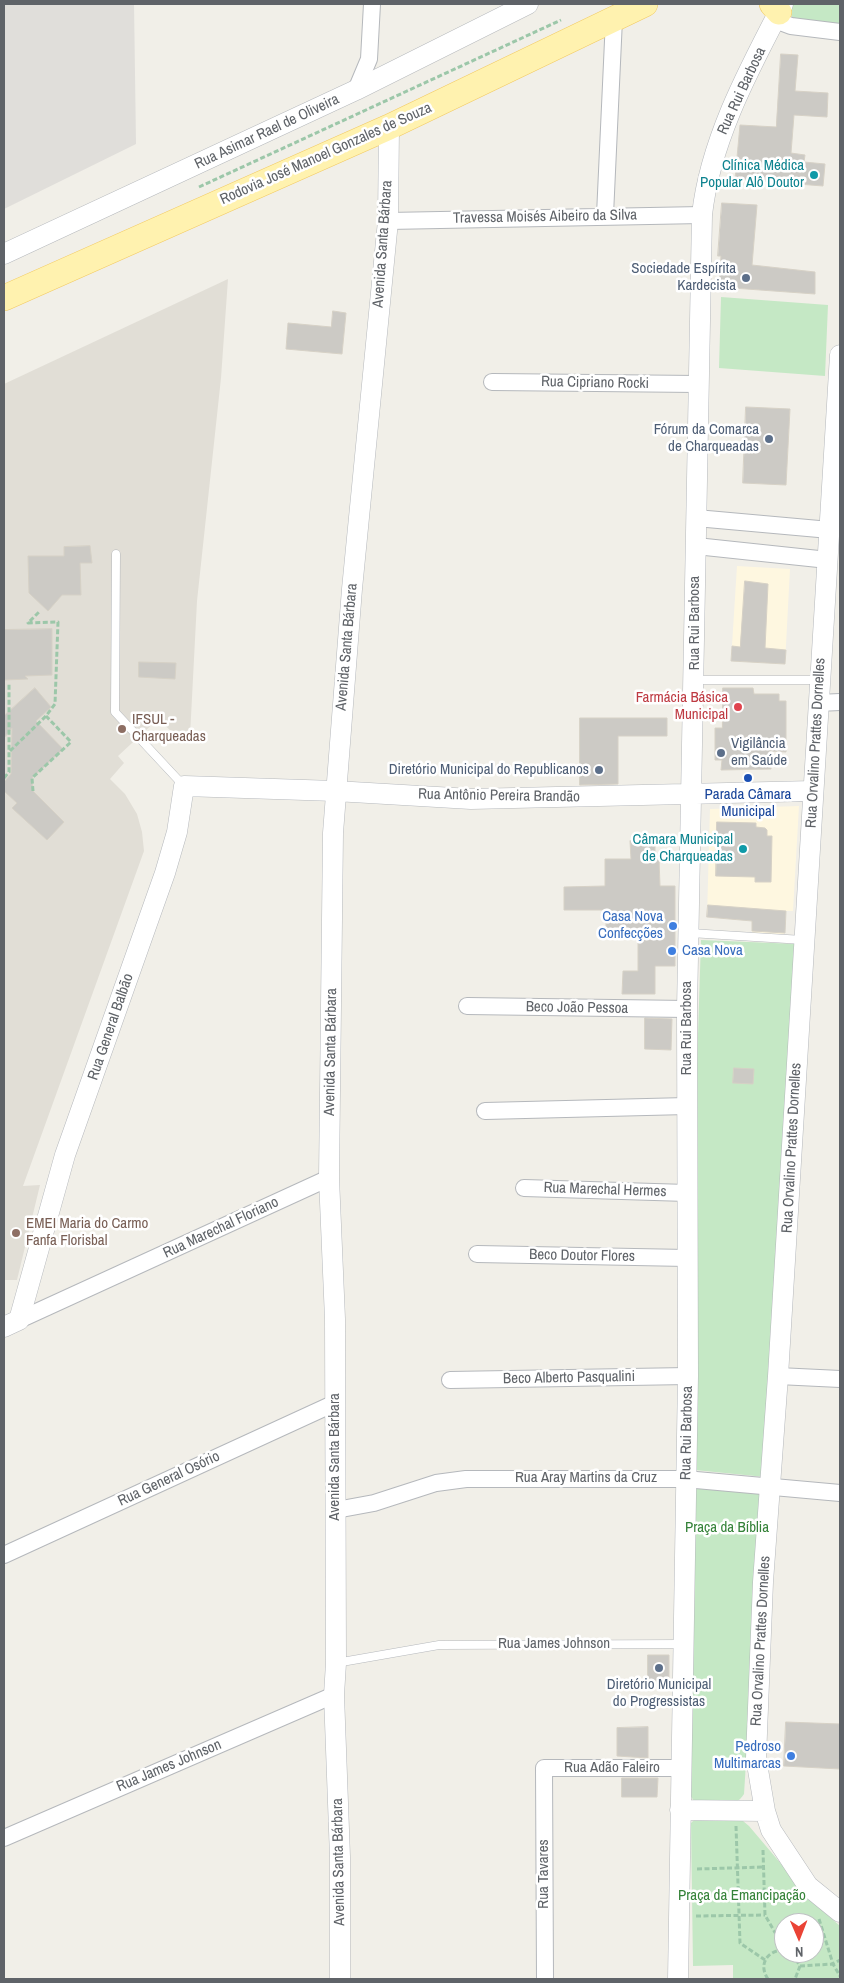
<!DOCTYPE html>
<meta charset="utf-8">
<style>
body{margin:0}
#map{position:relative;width:844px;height:1983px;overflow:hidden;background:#f1efe8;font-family:"Archivo Narrow",sans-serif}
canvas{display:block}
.frame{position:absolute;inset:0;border:5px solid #5f6368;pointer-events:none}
.north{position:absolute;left:774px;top:1913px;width:50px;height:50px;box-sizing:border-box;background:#fff;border:1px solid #bfc1c3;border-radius:50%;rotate:179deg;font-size:14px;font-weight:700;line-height:20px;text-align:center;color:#5f6368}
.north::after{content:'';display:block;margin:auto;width:18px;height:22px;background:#ea4335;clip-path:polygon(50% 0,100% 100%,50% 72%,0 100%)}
</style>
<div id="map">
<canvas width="844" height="1983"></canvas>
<div class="frame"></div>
<div class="north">N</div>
</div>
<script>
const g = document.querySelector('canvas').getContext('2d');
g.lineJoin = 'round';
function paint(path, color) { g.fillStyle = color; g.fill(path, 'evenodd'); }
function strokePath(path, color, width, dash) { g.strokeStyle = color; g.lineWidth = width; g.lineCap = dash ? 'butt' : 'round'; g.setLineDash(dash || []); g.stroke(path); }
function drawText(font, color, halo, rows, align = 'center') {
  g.font = font + ' "Archivo Narrow",sans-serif'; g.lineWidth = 5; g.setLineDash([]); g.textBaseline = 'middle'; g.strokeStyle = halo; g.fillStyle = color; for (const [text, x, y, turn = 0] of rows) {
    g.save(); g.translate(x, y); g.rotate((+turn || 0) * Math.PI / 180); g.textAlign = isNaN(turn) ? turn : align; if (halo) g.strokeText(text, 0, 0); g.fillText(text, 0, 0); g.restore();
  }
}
paint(new Path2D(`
 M737,566L790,569L785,664L731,661Z
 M799,806L793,911H786L784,936L752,933V921L707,917L710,809Z`), '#fef7e0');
paint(new Path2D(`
 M4,4H134L136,144L4,209Z`), '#e0deda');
paint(new Path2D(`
 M228,279L221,378L197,601L190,736L185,744L158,719L118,756L124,763L110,779L125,794L137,814L142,832L144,851L23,1186L40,1185L17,1280H4V384Z`), '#e1ded6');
paint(new Path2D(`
 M793,4H840V27L794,20L789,11Z
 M721,297L828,305L825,376L719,368Z
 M701,940L797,944L765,1477L695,1470L697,1066Z
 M694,1488L763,1494L744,1794C734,1811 711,1803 694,1801L690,1795Z
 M694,1820L743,1821L749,1826L815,1904L840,1926V1979H733V1965L693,1966L691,1823ZM784,1923H814V1953H784Z`), '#c5e8c5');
const building = new Path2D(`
 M781,54L798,55L795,91L828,93L827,117L794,115L791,153L805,155L804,162L825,164L823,186L735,179L740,125L776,127Z
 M722,203L757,205L752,265L815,272V294L719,287L721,256H718Z
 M333,311L346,313L342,354L286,349L288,323L331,327Z
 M746,407L790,409L786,485L743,483Z
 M90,546L92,563H80L81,595H62L48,611L29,593L28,556H64V547Z
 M745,581L768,584L765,648L786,650L785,664L731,661L732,646L740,647Z
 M52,629V675L25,676L28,679L4,680V630Z
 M139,662L176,663L175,679L139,677Z
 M35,688L51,707L36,721L63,749L32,778L33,791L64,822L47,840L12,808L17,803L4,791V782L11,774L12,728L4,738V716Z
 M723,688H753L754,694H779V701H786V752L770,751L771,769L721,770L722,760H715V728H722Z
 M580,718H667V736H618V784L580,785Z
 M717,822L756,823V827L765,828L767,830V836H772L771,882H755V877L716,876Z
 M655,840V859H659L660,886H675V966H655V994H622L623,971H638V937H606V910H564V887L605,886V859H631L630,841Z
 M708,905L786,911L785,933L752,931V921L707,917Z
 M645,1018L672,1019L671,1050L645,1049Z
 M734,1068L754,1069L753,1084L733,1083Z
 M648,1655H669V1681H648Z
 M786,1722L840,1724V1769L784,1766Z
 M648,1727V1758L617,1756V1728Z
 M622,1778H658L657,1797H622Z`);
paint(building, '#cccac5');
strokePath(building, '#d6d1c6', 1);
const service = new Path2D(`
 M116,554L115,712L183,785
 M694,680H819
 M690,933L803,940
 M336,1663L439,1645L682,1644`);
const minor = new Path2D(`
 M775,20L791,26L840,32
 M356,90L369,59L372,4
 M605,215L614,19
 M388,221L702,215
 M492,382L698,384
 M696,518L830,530
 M696,546L828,560
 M818,703L840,702
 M467,1006L687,1009
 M485,1111L687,1106
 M524,1188L687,1193
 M477,1254L687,1258
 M19,1320L329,1178
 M778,1376L840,1379
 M450,1380L688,1376
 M336,1510L374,1503L436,1483L466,1479H685L840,1493
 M4,1555L335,1403
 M4,1838L334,1695
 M545,1979L544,1768H681`);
const tertiary = new Path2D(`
 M4,254L356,90L528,4
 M840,355L778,1376L763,1582L756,1758L765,1811L771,1830L808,1886L840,1912
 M4,1327L19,1320L65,1155L165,873L177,832L184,786L335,791L471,799L813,791
 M680,1810L765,1811
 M340,1979V1857L334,1695L336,1663L335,1319L329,1178L333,833L352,589L388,221L389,127
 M678,1979L688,1376L687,1009L702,215C710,141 749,69 783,4`);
const primary = new Path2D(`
 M772,4L779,12
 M4,298L389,127L645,4`);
strokePath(service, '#b5b8bc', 9);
strokePath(minor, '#b5b8bc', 18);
strokePath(tertiary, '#b5b8bc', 21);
strokePath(primary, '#f2c960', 26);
strokePath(new Path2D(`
 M199,187L561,20
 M10,751L46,716L55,704L58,622L28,623L40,611
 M4,778L9,772V684
 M33,791L32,778L71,742L46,716
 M736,1826L740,1943L765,1960
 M763,1850L765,1915L784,1948
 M697,1869L764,1867
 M696,1916L765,1915
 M819,1919L833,1964L840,1976
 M792,1953L800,1966L795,1979
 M800,1966L833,1964L840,1960
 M768,1979C758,1965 767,1950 784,1950`), '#9cc7a9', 3, [5, 2.5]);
strokePath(service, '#fff', 8);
strokePath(minor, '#fff', 16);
strokePath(tertiary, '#fff', 20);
strokePath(primary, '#fff2af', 25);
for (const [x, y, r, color] of [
 [814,175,5,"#0f9aa8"],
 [746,278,5,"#5c6f8a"],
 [769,439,5,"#5c6f8a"],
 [738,707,5,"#e0444e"],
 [122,729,5,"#8d6e63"],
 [721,753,5,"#5c6f8a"],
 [599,770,5,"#5c6f8a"],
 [748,778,5,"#1a4fb4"],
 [743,849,5,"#0f9aa8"],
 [673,926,5,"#3f7fe0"],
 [672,951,5,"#3f7fe0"],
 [16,1233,5,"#8d6e63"],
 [659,1668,5,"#5c6f8a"],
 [791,1756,5,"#3f7fe0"]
]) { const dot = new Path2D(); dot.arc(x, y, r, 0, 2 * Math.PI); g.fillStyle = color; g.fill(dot); strokePath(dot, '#fff', 2); }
drawText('15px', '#5f6368', '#fff', [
 ["Rua Rui Barbosa",742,91,-65],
 ["Rua Asimar Rael de Oliveira",267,132,-25],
 ["Rodovia José Manoel Gonzales de Souza",326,154,-24],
 ["Travessa Moisés Aibeiro da Silva",545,217,-1],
 ["Avenida Santa Bárbara",383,244,-86],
 ["Rua Cipriano Rocki",595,383,1],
 ["Rua Rui Barbosa",695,623,-90],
 ["Avenida Santa Bárbara",347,647,-85],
 ["Rua Orvalino Prattes Dornelles",816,743,-87],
 ["Rua Antônio Pereira Brandão",499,796,1],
 ["Beco João Pessoa",577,1008,1],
 ["Rua General Balbão",111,1027,-71],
 ["Rua Rui Barbosa",687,1028,-90],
 ["Avenida Santa Bárbara",331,1052,-89],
 ["Rua Orvalino Prattes Dornelles",792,1148,-87],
 ["Rua Marechal Hermes",605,1190,2],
 ["Rua Marechal Floriano",221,1228,-25],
 ["Beco Doutor Flores",582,1256,1],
 ["Beco Alberto Pasqualini",569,1378,-1],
 ["Rua Rui Barbosa",687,1433,-89],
 ["Avenida Santa Bárbara",335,1457,-90],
 ["Rua Aray Martins da Cruz",586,1478],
 ["Rua General Osório",169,1479,-25],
 ["Rua Orvalino Prattes Dornelles",761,1641,-87],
 ["Rua James Johnson",554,1644],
 ["Rua James Johnson",169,1766,-23],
 ["Rua Adão Faleiro",612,1768],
 ["Avenida Santa Bárbara",339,1862,-91],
 ["Rua Tavares",544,1874,-90]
]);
drawText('15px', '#0d838f', '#fff', [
 ["Clínica Médica",804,166],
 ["Popular Alô Doutor",804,183],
 ["Câmara Municipal",733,840],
 ["de Charqueadas",733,857]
], 'right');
drawText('15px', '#4e5e75', '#fff', [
 ["Sociedade Espírita",736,269],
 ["Kardecista",736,286],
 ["Fórum da Comarca",759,430],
 ["de Charqueadas",759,447],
 ["Vigilância",731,744,"left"],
 ["em Saúde",731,761,"left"],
 ["Diretório Municipal do Republicanos",589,770],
 ["Diretório Municipal",659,1685,"center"],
 ["do Progressistas",659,1702,"center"]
], 'right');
drawText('15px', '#be3a42', '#fff', [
 ["Farmácia Básica",728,698],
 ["Municipal",728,715]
], 'right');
drawText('15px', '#785e54', '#fff', [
 ["IFSUL -",132,720],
 ["Charqueadas",132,737],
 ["EMEI Maria do Carmo",26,1224],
 ["Fanfa Florisbal",26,1241]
], 'left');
drawText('15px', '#164399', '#fff', [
 ["Parada Câmara",748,795],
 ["Municipal",748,812]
]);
drawText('15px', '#366cbe', '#fff', [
 ["Casa Nova",663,917],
 ["Confecções",663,934],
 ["Casa Nova",682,951,"left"],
 ["Pedroso",781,1747],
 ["Multimarcas",781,1764]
], 'right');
drawText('15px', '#348238', '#fff', [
 ["Praça da Bíblia",727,1528],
 ["Praça da Emancipação",742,1896]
]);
</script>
